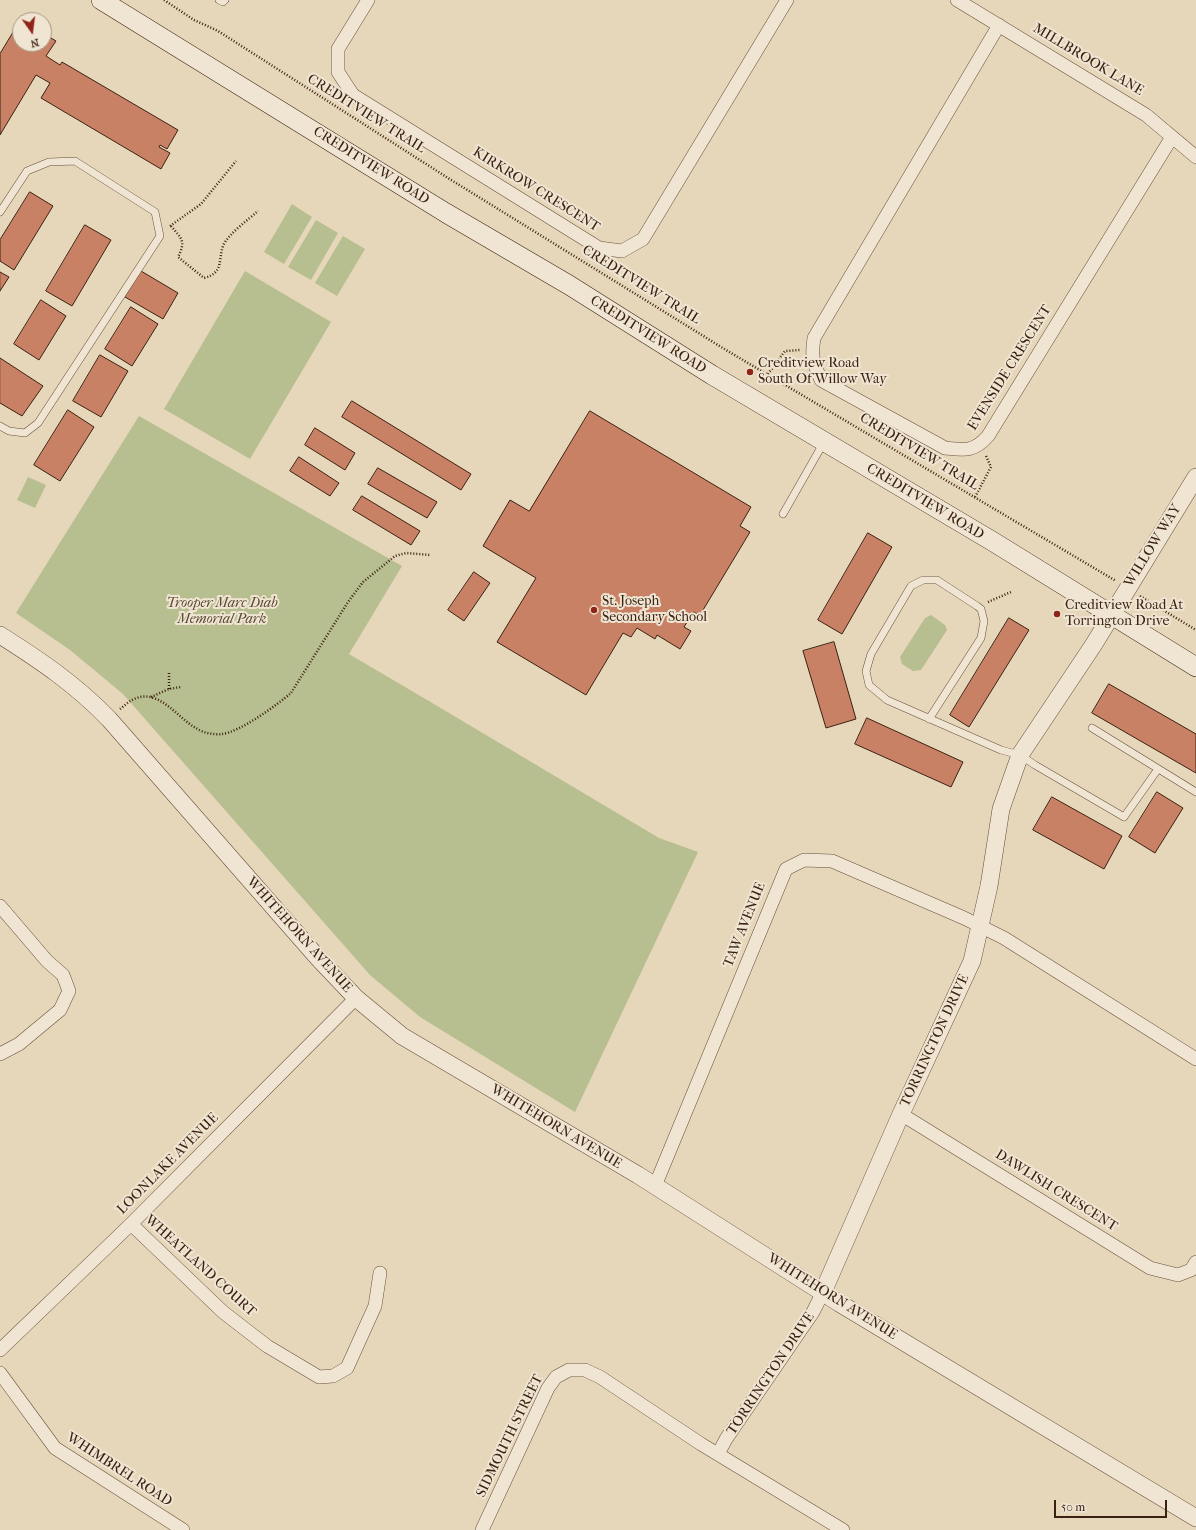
<!DOCTYPE html>
<style>
body{margin:0}
#map{position:relative;width:1196px;height:1530px;overflow:hidden;background:#e7d7ba;font-family:"IM FELL French Canon",serif}
canvas{display:block}
.north{position:absolute;left:12px;top:12px;width:40px;height:40px;box-sizing:border-box;background:#efe5d2;border:1px solid #a79785;border-radius:50%;rotate:166deg;font-size:11px;font-weight:700;line-height:16px;text-align:center;color:#3a2111}
.north::after{content:'';display:block;margin:auto;width:14px;height:18px;background:#8f2418;clip-path:polygon(50% 0,100% 100%,50% 72%,0 100%)}
.scale{position:absolute;left:1054px;top:1500px;width:113px;height:18px;box-sizing:border-box;border:2px solid #3a2111;border-top:0;padding-left:5px;font-size:12px;line-height:14px;white-space:nowrap;color:#3a2111;-webkit-text-stroke:3px #efe5d2;paint-order:stroke}
</style>
<div id="map">
<canvas width="1196" height="1530"></canvas>
<div class="north">N</div>
<div class="scale">50 m</div>
</div>
<script>
const g = document.querySelector('canvas').getContext('2d');
g.lineJoin = 'round';
function paint(path, color) { g.fillStyle = color; g.fill(path, 'evenodd'); }
function strokePath(path, color, width, dash) { g.strokeStyle = color; g.lineWidth = width; g.lineCap = dash ? 'butt' : 'round'; g.setLineDash(dash || []); g.stroke(path); }
function drawText(font, color, halo, rows, align = 'center') {
  g.font = font + ' "IM FELL French Canon",serif'; g.lineWidth = 4; g.setLineDash([]); g.textBaseline = 'middle'; g.strokeStyle = halo; g.fillStyle = color; for (const [text, x, y, turn = 0] of rows) {
    g.save(); g.translate(x, y); g.rotate((+turn || 0) * Math.PI / 180); g.textAlign = isNaN(turn) ? turn : align; if (halo) g.strokeText(text, 0, 0); g.fillText(text, 0, 0); g.restore();
  }
}
paint(new Path2D(`
 M292,204L312,217L284,264L264,252Z
 M316,220L338,233L311,280L288,267Z
 M343,236L365,249L337,296L315,283Z
 M245,271L331,322L250,459L164,409Z
 M139,416L402,566L349,654L439,707L659,838L698,852L575,1112L420,1017L370,975L123,694L70,650L16,613Z
 M28,477L46,485L35,508L17,500Z
 M931,615L945,625L947,630L921,670L913,671L902,664L900,657L925,618Z`), '#b7be8f');
const building = new Path2D(`
 M20,21V44H44V34L56,41L46,56L60,65L62,62L178,130L167,149L160,145L159,147L170,153L161,169L41,98L50,83L36,75L0,135V54Z
 M30,192L53,206L14,270L0,261V240Z
 M85,225L111,240L72,306L46,291Z
 M141,271L178,293L163,319L125,297Z
 M0,272L9,277L0,291Z
 M41,300L66,316L39,360L14,344Z
 M131,307L158,324L132,366L105,349Z
 M100,355L128,371L101,417L73,401Z
 M0,358L43,386L22,416L0,403Z
 M352,401L471,474L461,490L342,417Z
 M68,410L94,427L60,481L34,465Z
 M590,411L751,507L740,526L750,532L700,615L693,612L684,627L691,631L680,649L657,635L655,639L637,628L631,637L623,633L586,695L497,642L536,578L483,546L510,500L529,511Z
 M315,428L355,453L345,470L305,445Z
 M299,457L339,483L330,496L290,471Z
 M378,468L437,502L427,518L368,484Z
 M362,496L420,531L411,545L353,510Z
 M868,533L892,547L842,634L818,620Z
 M474,572L490,583L464,621L448,610Z
 M1009,618L1029,630L969,727L950,715Z
 M834,642L856,719L826,728L803,651Z
 M1109,684L1196,734V773L1092,713Z
 M867,718L963,762L951,787L855,744Z
 M1157,792L1183,808L1155,853L1129,837Z
 M1052,797L1122,836L1104,869L1033,830Z`);
paint(building, '#c98165');
strokePath(building, '#3a2111', 1);
const service = new Path2D(`
 M219,0L223,2L225,0
 M0,212L27,171L49,162L75,161L155,212L160,236L38,423L25,433L9,431L0,426
 M783,514L824,442
 M929,719L981,638L984,621L981,609L977,606L937,580H923L911,586L871,654L866,671L869,685L887,700L1001,750L1020,755L1035,765L1124,817L1158,769
 M1092,728L1196,792`);
const minor = new Path2D(`
 M368,0L338,49V72L353,95L599,248L622,251L643,239L787,0
 M957,0L1146,115L1196,157
 M999,25L814,338C811,357 813,362 821,380L945,448C965,450 974,452 988,436L1172,137
 M0,906L47,961L63,975L69,991L60,1010L19,1044L0,1054
 M901,1114L1150,1268L1178,1275L1191,1270L1196,1262
 M655,1186L786,869L804,860L832,861L964,918L1004,938L1196,1059
 M131,1224L223,1312L267,1346L319,1377L333,1376L347,1368L375,1306L380,1273
 M0,1350L131,1224L356,998
 M0,1373L55,1448L183,1530
 M718,1454L726,1439L813,1312L823,1292
 M482,1530L548,1388L556,1377L569,1370H585L600,1377L701,1444L843,1530`);
const tertiary = new Path2D(`
 M0,635C41,661 75,684 109,719L318,958L356,998L402,1036L638,1175L839,1303L1196,1518
 M823,1292L901,1114L972,961L989,886L1001,809L1020,755L1094,644L1196,477`);
const secondary = new Path2D(`
 M101,0L446,213L569,285L712,375L992,541L1196,667`);
strokePath(service, '#654e3b', 8);
strokePath(minor, '#654e3b', 14);
strokePath(tertiary, '#654e3b', 18);
strokePath(secondary, '#3a2111', 20);
strokePath(new Path2D(`
 M164,0L194,20L218,31L448,178L726,350L1116,581
 M170,226L201,204L236,161
 M171,226C182,239 186,241 178,257L204,278C224,273 218,260 223,246C228,234 248,220 258,211
 M768,374L785,351L800,350
 M975,497L991,467L986,456
 M1140,596L1196,630
 M988,602L1011,592
 M169,689V672
 M151,697L169,689L181,687
 M120,709C124,706 128,702 132,700C158,686 177,718 196,728C203,733 214,735 222,734C240,732 277,705 291,693L348,602L363,582L395,556L406,553L430,555`), '#3a2111', 2.5, [1, 2]);
strokePath(service, '#efe5d2', 7);
strokePath(minor, '#efe5d2', 13);
strokePath(tertiary, '#efe5d2', 17);
strokePath(secondary, '#efe5d2', 19);
for (const [x, y, r, color] of [
 [750,372,4,"#8f2418"],
 [594,610,4,"#8f2418"],
 [1057,614,4,"#8f2418"]
]) { const dot = new Path2D(); dot.arc(x, y, r, 0, 2 * Math.PI); g.fillStyle = color; g.fill(dot); strokePath(dot, '#efe5d2', 1.5); }
drawText('14px', '#3a2111', '#efe5d2', [
 ["MILLBROOK LANE",1088,60,31],
 ["CREDITVIEW TRAIL",366,114,32],
 ["CREDITVIEW ROAD",371,166,32],
 ["KIRKROW CRESCENT",536,190,32],
 ["CREDITVIEW TRAIL",641,285,32],
 ["CREDITVIEW ROAD",648,335,32],
 ["EVENSIDE CRESCENT",1010,368,-58],
 ["CREDITVIEW TRAIL",919,452,31],
 ["CREDITVIEW ROAD",925,502,31],
 ["WILLOW WAY",1153,546,-58],
 ["TAW AVENUE",745,925,-68],
 ["WHITEHORN AVENUE",299,935,48],
 ["TORRINGTON DRIVE",935,1041,-65],
 ["WHITEHORN AVENUE",556,1127,31],
 ["LOONLAKE AVENUE",168,1164,-45],
 ["DAWLISH CRESCENT",1056,1191,32],
 ["WHEATLAND COURT",200,1266,42],
 ["WHITEHORN AVENUE",832,1297,32],
 ["TORRINGTON DRIVE",771,1374,-56],
 ["SIDMOUTH STREET",510,1436,-64],
 ["WHIMBREL ROAD",119,1470,33]
]);
drawText('14px', '#3a2111', '#efe5d2', [
 ["Creditview Road",758,364],
 ["South Of Willow Way",758,380],
 ["St. Joseph",602,602],
 ["Secondary School",602,618],
 ["Creditview Road At",1065,606],
 ["Torrington Drive",1065,622]
], 'left');
drawText('italic 14px', '#594830', '#efe5d2', [
 ["Trooper Marc Diab",222,604],
 ["Memorial Park",222,620]
]);
</script>
